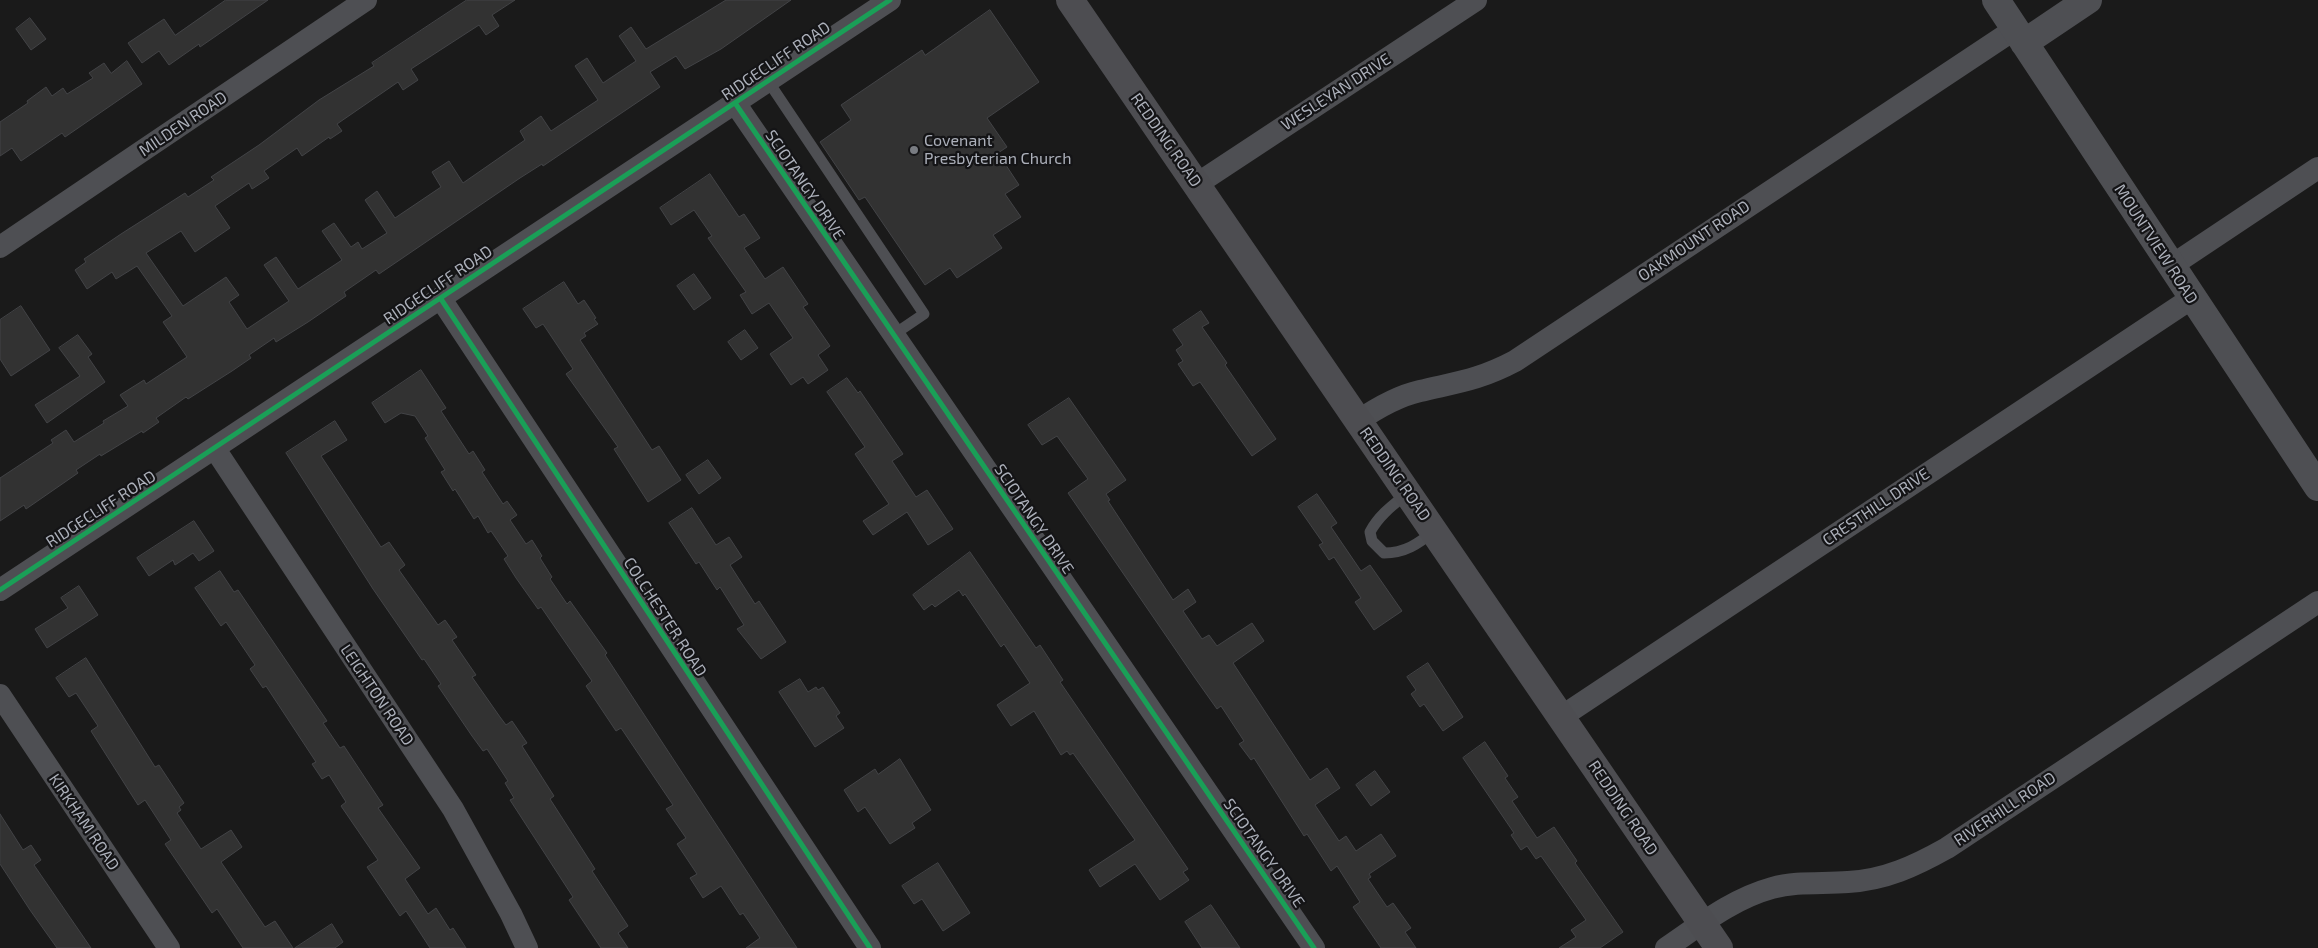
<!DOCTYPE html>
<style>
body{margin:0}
canvas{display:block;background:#1a1a1a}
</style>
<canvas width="2318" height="948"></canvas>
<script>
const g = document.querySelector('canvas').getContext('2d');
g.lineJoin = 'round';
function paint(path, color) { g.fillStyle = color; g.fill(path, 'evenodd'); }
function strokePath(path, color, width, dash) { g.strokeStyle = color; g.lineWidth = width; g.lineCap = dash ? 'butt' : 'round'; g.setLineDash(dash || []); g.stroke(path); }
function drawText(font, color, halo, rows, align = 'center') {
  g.font = font + ' "Exo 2",sans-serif'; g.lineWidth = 4.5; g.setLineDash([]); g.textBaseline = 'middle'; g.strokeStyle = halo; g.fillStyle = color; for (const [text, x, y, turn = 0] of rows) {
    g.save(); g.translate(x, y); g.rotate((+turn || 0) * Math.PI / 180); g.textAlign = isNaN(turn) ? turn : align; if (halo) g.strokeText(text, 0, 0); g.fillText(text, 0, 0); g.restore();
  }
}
const building = new Path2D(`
 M226,0H268L200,47L199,44L169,65L159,51L142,63L128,43L164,19L175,35Z
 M467,0H515L492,15L499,26L486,35L479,25L411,69L418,80L403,90L398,82L337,124L342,131L330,139L329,137L302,156L297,148L264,171L269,178L252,189L249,183L215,206L230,228L195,252L181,231L146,253L183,306L226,277L239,295L229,302L247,329L289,301L264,265L276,257L298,289L342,260L322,231L334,223L351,247L358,242L362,249L387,233L365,200L377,191L395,218L441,187L432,172L449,161L463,183L525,140L520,131L541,116L551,131L598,100L575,66L587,58L603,83L636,61L619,36L631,27L646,49L726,0H791L721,49L685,69L676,56L650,72L660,87L543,166L542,164L520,178L379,274L376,270L344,292L346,296L308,322L276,342L274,338L249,355L251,358L232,371L188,399L186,397L156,418L159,422L143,433L142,431L101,456L100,454L76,470L78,473L26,509L24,505L0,521V478L53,443L51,440L66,430L74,442L104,423L103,421L128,406L120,395L144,380L146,384L187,357L163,322L172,316L137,266L116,279L112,272L87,289L75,270L86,262L84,259L121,234L185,193L188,197L214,180L211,177L259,145L319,100L374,66L372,63Z
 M990,10L1039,82L987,118L1007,147L998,153L1019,185L1005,194L1021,217L993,235L1002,248L957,278L950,268L925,285L865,197L859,200L820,142L851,120L841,105L922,50L925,55Z
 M30,18L46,39L31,50L16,29Z
 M127,61L142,84L65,137L62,133L21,161L12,148L0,156V122L28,103L27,101L46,87L52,96L63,88L67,94L93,78L89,73L104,63L111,73Z
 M710,174L739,217L744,214L760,238L744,248L765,279L783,267L808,304L803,307L830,346L818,355L828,370L808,384L803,377L791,385L770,354L793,338L769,303L752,314L740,295L746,292L708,238L712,236L694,210L671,225L660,208Z
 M694,274L711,298L694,310L677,286Z
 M564,282L578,304L584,300L596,318L594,319L598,324L584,333L586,336L580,340L652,450L659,446L681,480L648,502L614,449L618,447L566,374L573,369L543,324L536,328L523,309Z
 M21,306L50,350L11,376L0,359V320Z
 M1201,311L1209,323L1202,327L1227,363L1225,365L1276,439L1252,456L1200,382L1193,386L1178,364L1183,361L1176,350L1183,345L1173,330Z
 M745,330L758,348L741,360L728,342Z
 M78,335L92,354L88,357L105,382L47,423L35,405L80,376L59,348Z
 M421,370L446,408L441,411L469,454L473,451L485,470L482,472L503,504L507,501L517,515L510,520L526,544L532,540L542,556L540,558L552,577L550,579L567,604L570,601L607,653L605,655L797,948H746L760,938L743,913L740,915L721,886L703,898L690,878L697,874L677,844L686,838L666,809L673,805L621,728L616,731L586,686L592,681L541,607L538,609L516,578L504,559L508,556L491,531L488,533L478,516L474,519L455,489L453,491L441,472L445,470L425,438L428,436L415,416L401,413L385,423L372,403Z
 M847,378L858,393L860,391L903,454L892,461L916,497L927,490L953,529L928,545L907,512L873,535L863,521L889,504L855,454L865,447L827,392Z
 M1069,398L1126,480L1106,494L1110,500L1108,501L1173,600L1188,589L1196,602L1183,611L1202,639L1209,635L1217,646L1252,623L1264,641L1233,663L1310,780L1327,768L1340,788L1315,805L1339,841L1346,836L1356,851L1381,834L1396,856L1369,874L1371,877L1368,879L1387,907L1393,903L1411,928L1405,932L1416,948H1381L1353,907L1360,902L1337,866L1331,871L1307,834L1304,836L1254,758L1251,760L1239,744L1244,741L1221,706L1217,709L1195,678L1068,493L1088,479L1057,436L1042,445L1028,425Z
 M335,421L347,440L321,456L381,547L389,542L405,565L399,570L438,625L445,620L457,637L452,640L476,675L472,677L500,717L506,725L512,721L527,743L522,746L554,796L550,799L595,869L592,871L628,926L618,933L628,948H601L569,900L573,897L510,800L514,798L505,783L508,781L487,749L483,751L472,736L438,686L441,684L424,659L422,660L373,589L286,453Z
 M708,460L721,478L699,494L686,475Z
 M1317,494L1337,523L1331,527L1361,571L1370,565L1402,611L1374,630L1355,602L1361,598L1334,557L1329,560L1319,545L1323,543L1298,507Z
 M692,508L716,545L729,537L742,557L730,565L737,576L755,604L759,601L786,642L761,659L737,629L744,625L720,587L717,590L699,562L696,564L669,523Z
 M194,521L214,551L199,561L193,553L175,565L173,560L149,576L137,558Z
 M970,552L1036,648L1040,645L1063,680L1060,682L1188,869L1183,872L1189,880L1160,900L1135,864L1100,887L1089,870L1135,840L1073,753L1070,755L1067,751L1061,755L1034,711L1011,726L997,705L1030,683L1004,644L1001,647L965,594L963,596L959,590L935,607L932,604L924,610L913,595Z
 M220,571L234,592L238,590L327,721L323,723L340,748L344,746L383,805L378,808L420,868L405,879L428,914L436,908L450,930L453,928L466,948H430L406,911L400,916L367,867L378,860L341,806L346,802L329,775L322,779L312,764L316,762L266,686L263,688L250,669L255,665L226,622L221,626L195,588Z
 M79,586L98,615L47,648L35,629L68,608L61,598Z
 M86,658L155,767L159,765L184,803L179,807L181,810L177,813L201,849L231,830L242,847L221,862L265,927L275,921L293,948H243L217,909L212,913L165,844L171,840L145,800L138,805L91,731L98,726L76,693L69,697L56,678Z
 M1428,663L1463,717L1443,731L1424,704L1420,707L1411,694L1416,690L1407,677Z
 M800,679L808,692L816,687L818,690L823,687L840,713L836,716L844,728L815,747L779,692Z
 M1485,742L1508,776L1505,778L1518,797L1512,801L1537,838L1554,827L1577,861L1575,863L1623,932L1600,948H1559L1576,937L1571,930L1586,920L1541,856L1536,859L1527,846L1521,850L1511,835L1514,833L1463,758Z
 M900,759L931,810L912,823L915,828L890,844L865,807L858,812L844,790L875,769L878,774Z
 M1375,771L1390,792L1371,806L1356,785Z
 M0,814L23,850L31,845L41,860L34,865L91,948H57L30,910L0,864Z
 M938,863L970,913L943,931L922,899L914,904L902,886Z
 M1211,905L1240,948H1202L1185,922Z
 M332,924L343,942L335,948H295Z`);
paint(building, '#323232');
strokePath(building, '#424346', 1);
strokePath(new Path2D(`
 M768,81L924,314L893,335
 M1408,493C1393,505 1379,515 1370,532L1372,541L1384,553C1405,553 1418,544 1434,531`), '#4e4f53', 11);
strokePath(new Path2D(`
 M735,103L1314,948
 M1197,184L1476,0
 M0,247L366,0
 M2171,266L2318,168
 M441,299L870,948
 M1358,421C1377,408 1398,396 1420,391C1458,382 1479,380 1515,361L2015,29
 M215,449L453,809L511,914L527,948
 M0,590L890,0
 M0,695L169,948
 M1561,717L2192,298
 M1666,948C1700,925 1732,899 1772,888C1797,881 1822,884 1848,882C1885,880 1915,866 1947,848L2318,602`), '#4e4f53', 22);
strokePath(new Path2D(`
 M1996,0L2318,487
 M2024,43L2088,0`), '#4e4f53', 28);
strokePath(new Path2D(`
 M1070,0L1719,948`), '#4d4d51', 28);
strokePath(new Path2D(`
 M735,103L1314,948
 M441,299L870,948
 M0,590L890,0`), '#1a9f57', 5);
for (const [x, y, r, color] of [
 [914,150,5,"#797c82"]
]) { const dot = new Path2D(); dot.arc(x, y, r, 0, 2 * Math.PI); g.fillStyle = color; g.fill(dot); strokePath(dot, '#141416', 2); }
drawText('16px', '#acb0ba', '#141416', [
 ["RIDGECLIFF ROAD",776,61,-34],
 ["WESLEYAN DRIVE",1336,92,-33],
 ["MILDEN ROAD",183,124,-34],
 ["REDDING ROAD",1166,140,55],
 ["SCIOTANGY DRIVE",805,185,56],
 ["OAKMOUNT ROAD",1694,241,-34],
 ["MOUNTVIEW ROAD",2156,244,57],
 ["RIDGECLIFF ROAD",438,285,-34],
 ["REDDING ROAD",1395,474,55],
 ["CRESTHILL DRIVE",1876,507,-34],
 ["RIDGECLIFF ROAD",101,509,-33],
 ["SCIOTANGY DRIVE",1034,519,56],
 ["COLCHESTER ROAD",665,617,57],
 ["LEIGHTON ROAD",377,695,56],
 ["REDDING ROAD",1623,808,56],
 ["RIVERHILL ROAD",2005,809,-34],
 ["KIRKHAM ROAD",84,822,56],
 ["SCIOTANGY DRIVE",1264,853,55]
]);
drawText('16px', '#acb0ba', '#141416', [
 ["Covenant",924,141],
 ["Presbyterian Church",924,159]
], 'left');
</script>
